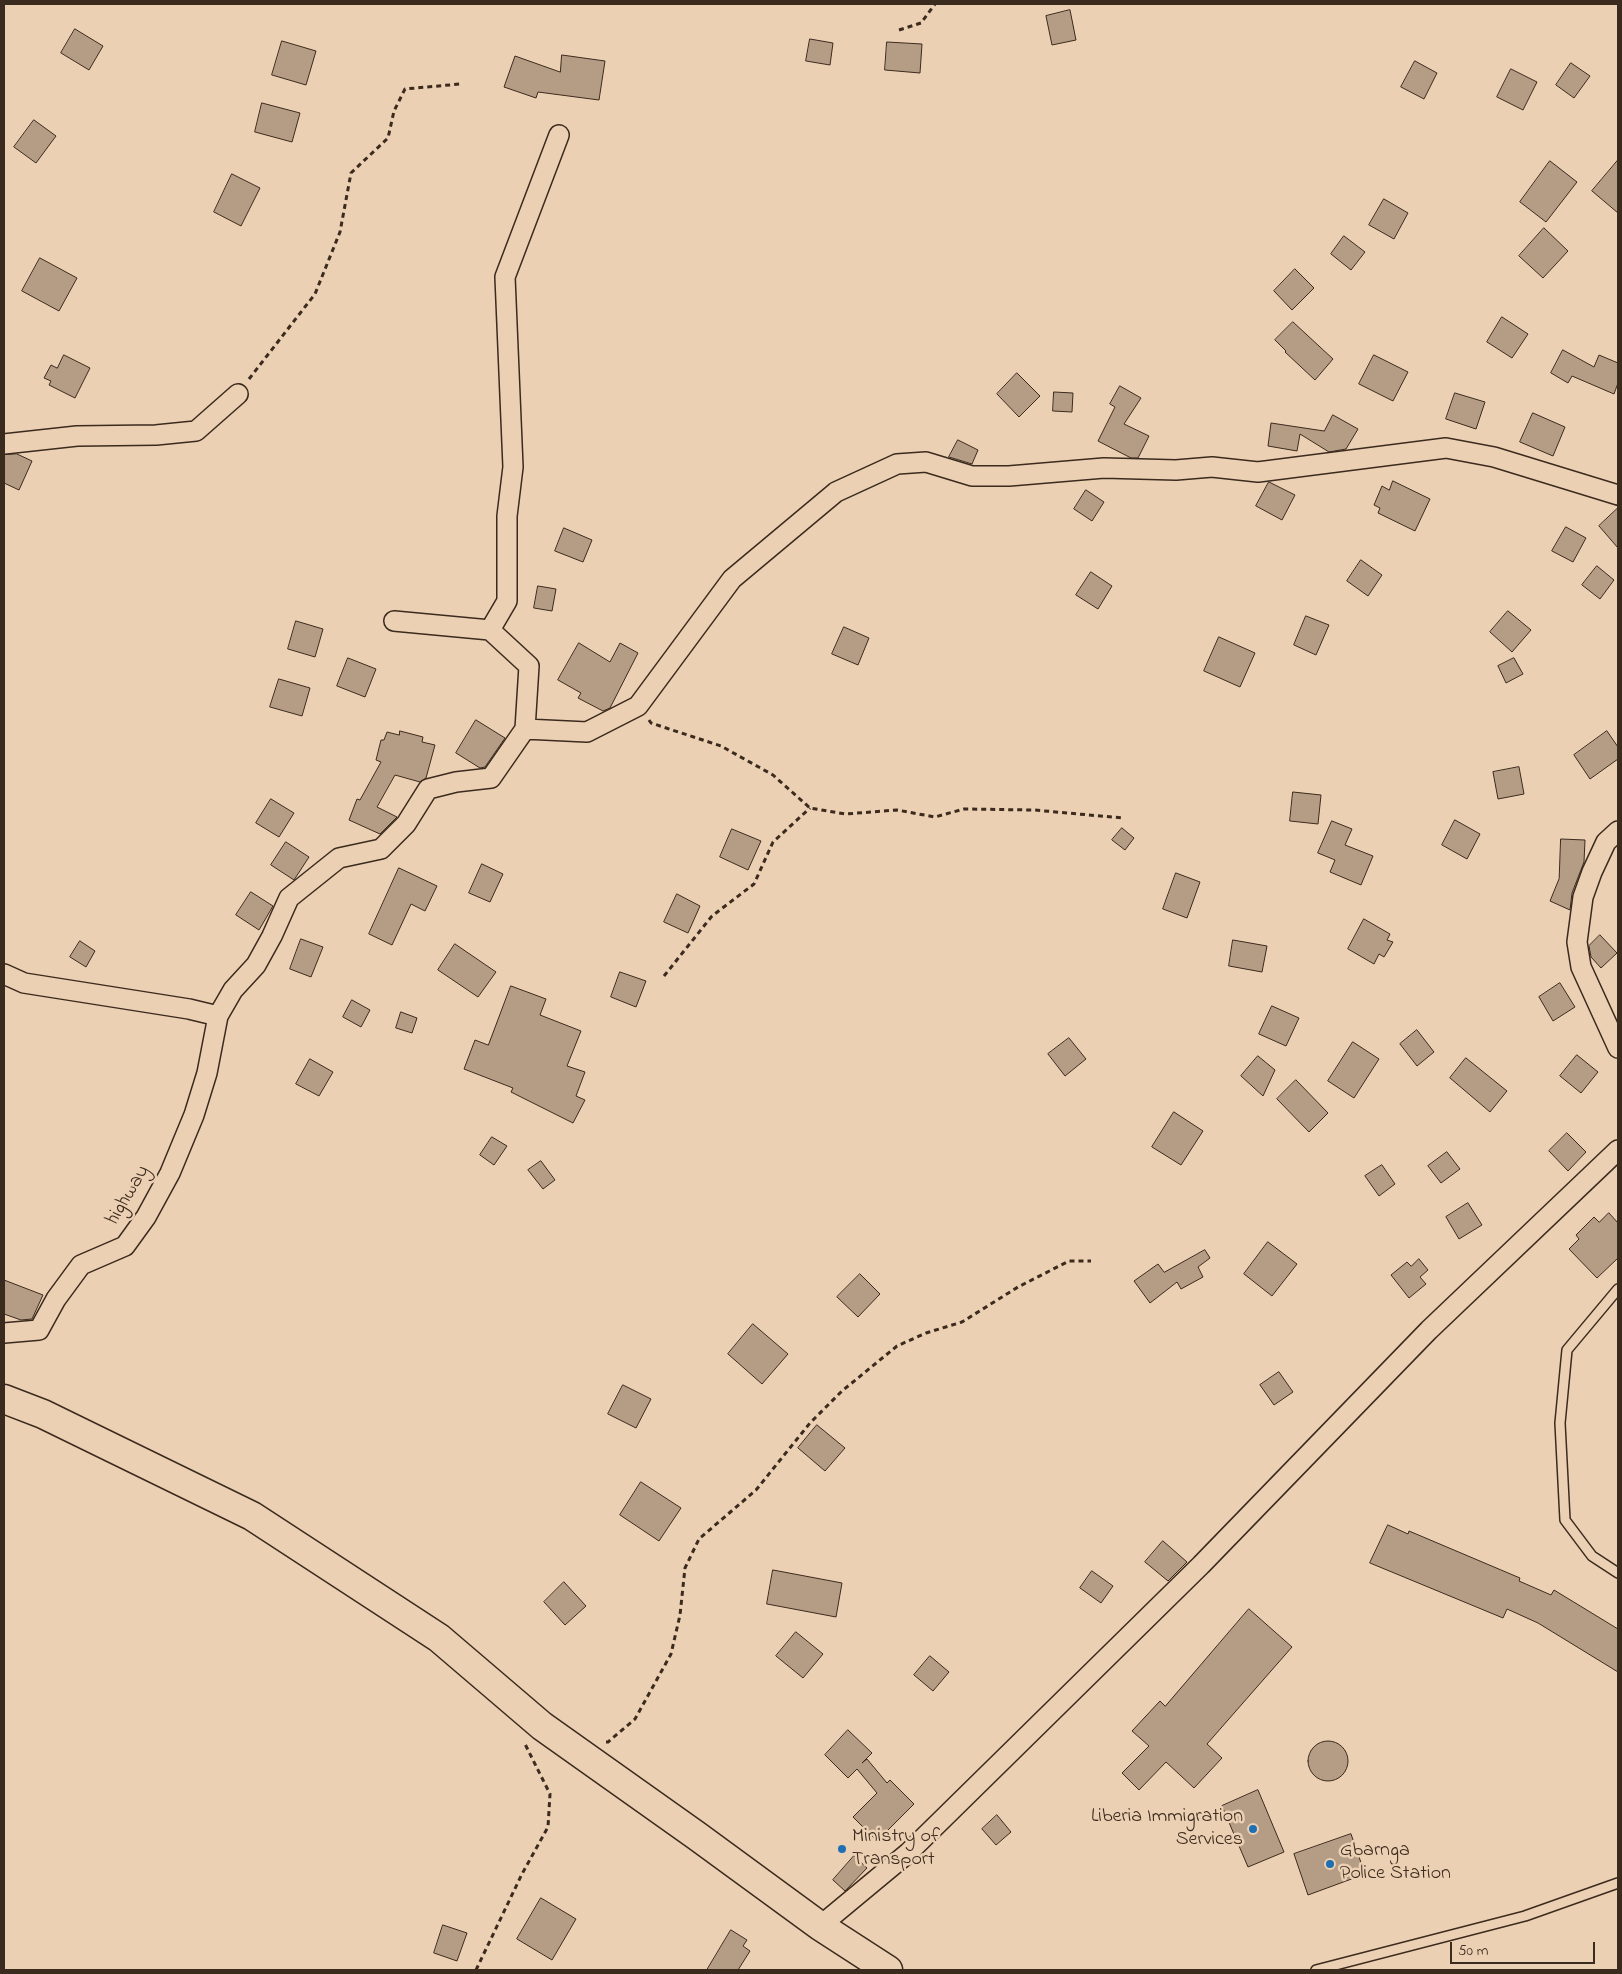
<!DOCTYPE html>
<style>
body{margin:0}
#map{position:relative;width:1622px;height:1974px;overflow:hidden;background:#ecd0b3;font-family:"Indie Flower",sans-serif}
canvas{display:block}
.frame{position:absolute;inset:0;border:5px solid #3b2a1e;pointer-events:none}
.scale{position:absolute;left:1450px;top:1942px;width:145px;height:22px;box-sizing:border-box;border:2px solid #3b2a1e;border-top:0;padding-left:6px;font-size:15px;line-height:18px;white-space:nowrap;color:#3b2a1e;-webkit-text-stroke:4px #ecd0b3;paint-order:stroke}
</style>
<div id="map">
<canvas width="1622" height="1974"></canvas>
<div class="frame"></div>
<div class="scale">50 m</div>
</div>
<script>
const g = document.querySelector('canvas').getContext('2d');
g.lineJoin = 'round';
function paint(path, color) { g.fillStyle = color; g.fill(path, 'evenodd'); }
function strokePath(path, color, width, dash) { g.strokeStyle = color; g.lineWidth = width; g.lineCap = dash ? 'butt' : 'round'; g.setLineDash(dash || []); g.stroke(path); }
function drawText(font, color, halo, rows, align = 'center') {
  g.font = font + ' "Indie Flower",sans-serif'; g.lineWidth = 5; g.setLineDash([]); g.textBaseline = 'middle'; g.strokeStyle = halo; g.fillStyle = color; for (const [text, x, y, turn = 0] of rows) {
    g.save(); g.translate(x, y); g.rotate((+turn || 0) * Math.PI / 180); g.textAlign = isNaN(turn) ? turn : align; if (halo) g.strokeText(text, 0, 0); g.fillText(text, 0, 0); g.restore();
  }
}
const building = new Path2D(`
 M1070,10L1076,40L1052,45L1046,16Z
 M75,29L103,46L89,70L61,53Z
 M810,39L833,43L830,65L806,61Z
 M282,41L316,51L306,85L272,75Z
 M887,42L922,44L920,73L885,70Z
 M562,55L605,61L599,100L538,92L536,98L504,87L515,56L560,72Z
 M1415,61L1437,73L1424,99L1401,87Z
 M1571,63L1590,76L1574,98L1556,85Z
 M1511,69L1537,82L1523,110L1497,97Z
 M262,103L300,113L292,142L255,132Z
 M34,120L56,136L36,163L14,147Z
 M1618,160V213L1592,191Z
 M1550,161L1577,182L1546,222L1520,202Z
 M232,174L260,188L241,226L214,212Z
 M1384,199L1408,213L1394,239L1369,225Z
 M1544,228L1568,251L1543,278L1519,256Z
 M1344,236L1365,252L1351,270L1331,254Z
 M40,258L77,278L59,311L22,291Z
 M1295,269L1314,288L1292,310L1274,291Z
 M1502,317L1528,334L1512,358L1487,342Z
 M1293,322L1333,359L1315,380L1285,352L1286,351L1275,340Z
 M1563,350L1594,367L1599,355L1618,363V383L1614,394L1572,376L1568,383L1551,373Z
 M64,355L90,368L75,398L49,385L51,381L44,378L51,365L57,368Z
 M1374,355L1408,372L1393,401L1359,384Z
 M1017,373L1040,396L1019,417L997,394Z
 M1120,386L1141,398L1124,424L1149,436L1138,458H1131L1098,441L1115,407L1110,404Z
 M1054,392L1073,393L1072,412L1053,411Z
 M1455,393L1485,402L1476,429L1446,419Z
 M1533,413L1565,427L1553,456L1520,442Z
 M1333,415L1358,429L1346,449L1329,452L1300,434L1297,451L1268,446L1271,423L1324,431Z
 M958,440L978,450L972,464L949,457Z
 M17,454L32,461L19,490L4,483V455Z
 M1393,481L1430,499L1415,531L1378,513L1380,508L1374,505L1382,486L1389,490Z
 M1269,482L1295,495L1282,520L1256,506Z
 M1086,490L1104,502L1092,521L1074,509Z
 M1618,508V548L1599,526Z
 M1566,527L1586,538L1573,562L1552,551Z
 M564,528L592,540L583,562L555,551Z
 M1361,560L1382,575L1368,596L1347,581Z
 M1597,566L1614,580L1600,599L1582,585Z
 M1091,572L1112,586L1098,609L1076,595Z
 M538,586L556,589L552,611L534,608Z
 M1508,611L1531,630L1512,652L1490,632Z
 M1306,616L1329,625L1316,655L1294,645Z
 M296,621L323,629L315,657L288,649Z
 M844,627L869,638L858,665L832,654Z
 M1219,637L1255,653L1240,687L1204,671Z
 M579,643L610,662L620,643L638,653L610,708L603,711L578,698L581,693L558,680Z
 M348,658L376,669L365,697L337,686Z
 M1514,658L1523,674L1506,683L1498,666Z
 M279,679L310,688L302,716L270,707Z
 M476,720L505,738L485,767L480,768L456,753Z
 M400,731L423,737L422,742L435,745L426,778L420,782L395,775L377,807L397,817L380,834L349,820L357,799L360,800L381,762L376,760L381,740H384L387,732L399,735Z
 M1607,731L1618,747V759L1590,779L1574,755Z
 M1519,767L1524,794L1498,799L1493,772Z
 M1293,792L1321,795L1318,824L1290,821Z
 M271,799L294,813L279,837L256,823Z
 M1455,820L1480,834L1467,859L1442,845Z
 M1332,821L1352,829L1345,845L1373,856L1361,885L1330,872L1335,860L1318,853Z
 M1122,828L1134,838L1125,850L1112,840Z
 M732,829L761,841L748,870L720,857Z
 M1561,839L1585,840L1584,862L1572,893L1570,910L1550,901L1559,879Z
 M286,842L309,857L294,880L271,865Z
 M482,864L503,874L490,902L469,893Z
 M399,868L437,886L425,911L411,904L392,945L369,934Z
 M1176,873L1200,882L1187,918L1163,909Z
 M251,892L273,906L259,930L236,915Z
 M677,894L700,906L688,933L664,922Z
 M1364,919L1390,934L1387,940L1393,942L1384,957L1379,954L1374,964L1348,949Z
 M1600,935L1617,953L1601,968L1591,957L1589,946Z
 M301,939L323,947L311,977L290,969Z
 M1233,940L1267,946L1262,972L1229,966Z
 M80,941L95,951L86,967L70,957Z
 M455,944L496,972L478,997L438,970Z
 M620,972L646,981L636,1007L611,997Z
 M1560,983L1575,1007L1553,1021L1539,997Z
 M511,986L546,999L540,1015L581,1031L567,1066L585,1072L576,1096L585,1100L573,1123L511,1092L513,1088L464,1069L475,1040L488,1045Z
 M352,1000L370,1010L361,1027L343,1017Z
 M1272,1006L1299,1018L1286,1046L1259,1034Z
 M401,1012L417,1018L412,1033L396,1028Z
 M1417,1030L1434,1052L1417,1066L1400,1044Z
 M1069,1038L1086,1059L1065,1076L1048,1054Z
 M1353,1042L1379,1059L1354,1098L1328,1081Z
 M1577,1055L1598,1072L1581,1093L1560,1076Z
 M1258,1056L1275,1070L1263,1096L1241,1076Z
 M1466,1058L1507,1091L1490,1112L1450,1078Z
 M310,1059L333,1072L319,1096L296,1084Z
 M1296,1080L1328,1113L1309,1132L1277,1099Z
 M1174,1112L1203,1131L1181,1165L1152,1147Z
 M1567,1133L1586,1152L1568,1171L1549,1151Z
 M492,1137L507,1146L494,1165L480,1155Z
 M1447,1152L1460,1169L1441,1183L1428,1166Z
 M541,1161L555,1180L543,1189L528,1170Z
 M1382,1165L1395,1184L1379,1196L1365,1176Z
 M1468,1203L1482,1225L1459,1239L1446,1217Z
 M1609,1213L1618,1223V1258L1597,1278L1569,1249L1579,1239L1576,1235L1594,1217L1599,1222Z
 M1268,1242L1297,1264L1272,1296L1244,1274Z
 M1205,1250L1210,1258L1198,1267L1203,1277L1181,1289L1177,1282L1150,1303L1134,1281L1158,1264L1164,1272Z
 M1419,1259L1428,1270L1420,1277L1426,1284L1409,1298L1391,1275L1407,1262L1411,1266Z
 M860,1274L880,1294L858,1317L837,1297Z
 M4,1280L43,1295L32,1319L21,1320L4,1314Z
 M753,1324L788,1354L762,1384L728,1354Z
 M1279,1372L1293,1392L1274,1405L1260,1385Z
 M623,1385L651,1399L636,1428L608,1414Z
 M817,1425L845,1448L825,1471L798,1448Z
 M641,1482L681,1508L659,1541L620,1515Z
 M1388,1525L1408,1534L1409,1531L1520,1578L1519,1581L1551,1595L1554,1590L1618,1629V1672L1538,1623L1507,1609L1503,1618L1370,1563Z
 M1163,1541L1187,1562L1168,1581L1145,1562Z
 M773,1570L842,1583L836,1617L767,1604Z
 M1092,1571L1113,1586L1101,1603L1080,1588Z
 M564,1582L586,1606L565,1625L544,1602Z
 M1249,1609L1292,1647L1207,1744L1222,1758L1194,1788L1166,1762L1139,1790L1122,1773L1149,1746L1132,1731L1160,1701L1165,1706Z
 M796,1632L823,1654L803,1678L776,1656Z
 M930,1656L949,1672L933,1691L914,1675Z
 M848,1730L872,1753L862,1763L867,1759L887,1783L890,1780L914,1804L877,1841L853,1817L877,1793L857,1769L848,1778L825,1755Z
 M1308 1761a20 20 0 1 1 40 0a20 20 0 1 1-40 0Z
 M1258,1790L1284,1852L1248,1867L1222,1806Z
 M997,1815L1011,1832L996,1845L982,1829Z
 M1351,1834L1365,1874L1308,1895L1294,1854Z
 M854,1856L867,1868L845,1891L833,1880Z
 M541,1898L576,1919L552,1960L517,1939Z
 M443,1925L467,1933L457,1961L434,1953Z
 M731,1930L747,1940L743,1946L750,1951L738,1970H707Z`);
paint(building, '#b59d85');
strokePath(building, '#3b2a1e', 1);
const lane = new Path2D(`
 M1618,1289L1567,1350L1560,1423L1565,1520L1592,1556L1618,1573
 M1316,1970L1525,1916L1618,1883`);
const street = new Path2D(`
 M4,444L77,436L156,435L196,431L238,394
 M394,621L490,630L529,666L525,729
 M490,630L507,601V516L513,467L505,277L559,135
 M1618,831L1606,842L1592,872L1583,897L1577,942L1581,967L1618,1048
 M4,974L24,983L189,1009L218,1016
 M4,1333L39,1330L56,1299L81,1265L125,1246L146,1217L170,1173L194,1115L207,1073L218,1016L233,990L256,965L272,936L289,898L339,858L381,849L406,824L428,789L456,782L491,778L525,729L587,732L638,706L732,579L836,492L897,464L926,462L972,476H1009L1104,468L1176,470L1212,467L1258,472L1446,448L1494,457L1618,495
 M820,1926L908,1853L1201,1565L1429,1330L1618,1150`);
const primary = new Path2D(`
 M4,1399L43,1414L252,1516L439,1638L542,1726L697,1836L820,1926L888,1970`);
strokePath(lane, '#3b2a1e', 12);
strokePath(street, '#3b2a1e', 22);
strokePath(primary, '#3b2a1e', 31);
strokePath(new Path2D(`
 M899,30L921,23L935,4
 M249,379L315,294L340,232L351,173L388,138L394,111L405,89L460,84
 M649,720L651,723L721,746L773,775L810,808L845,814L897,810L935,817L964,809L1034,810L1123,818
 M664,976L712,916L754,884L773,842L810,808
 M606,1742H608L635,1719L671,1654L680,1615L685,1568L699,1539L756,1490L810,1423L842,1391L897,1346L926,1333L962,1322L1018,1287L1069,1261H1091
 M476,1970L522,1874L548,1827L550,1794L524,1742`), '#3b2a1e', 3, [5, 4]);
strokePath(lane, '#ecd0b3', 9);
strokePath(street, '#ecd0b3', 19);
strokePath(primary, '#ecd0b3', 28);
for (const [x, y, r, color] of [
 [1253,1829,5,"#1f6fb2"],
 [842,1849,5,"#1f6fb2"],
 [1330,1864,5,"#1f6fb2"]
]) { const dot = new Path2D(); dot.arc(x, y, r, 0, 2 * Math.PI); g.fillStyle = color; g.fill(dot); strokePath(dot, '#ecd0b3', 2); }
drawText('20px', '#3b2a1e', '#ecd0b3', [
 ["highway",129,1196,-59]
]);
drawText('20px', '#3b2a1e', '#ecd0b3', [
 ["Liberia Immigration",1243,1818,"right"],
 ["Services",1243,1841,"right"],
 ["Ministry of",852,1838],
 ["Transport",852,1861],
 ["Gbarnga",1340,1852],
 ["Police Station",1340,1875]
], 'left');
</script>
